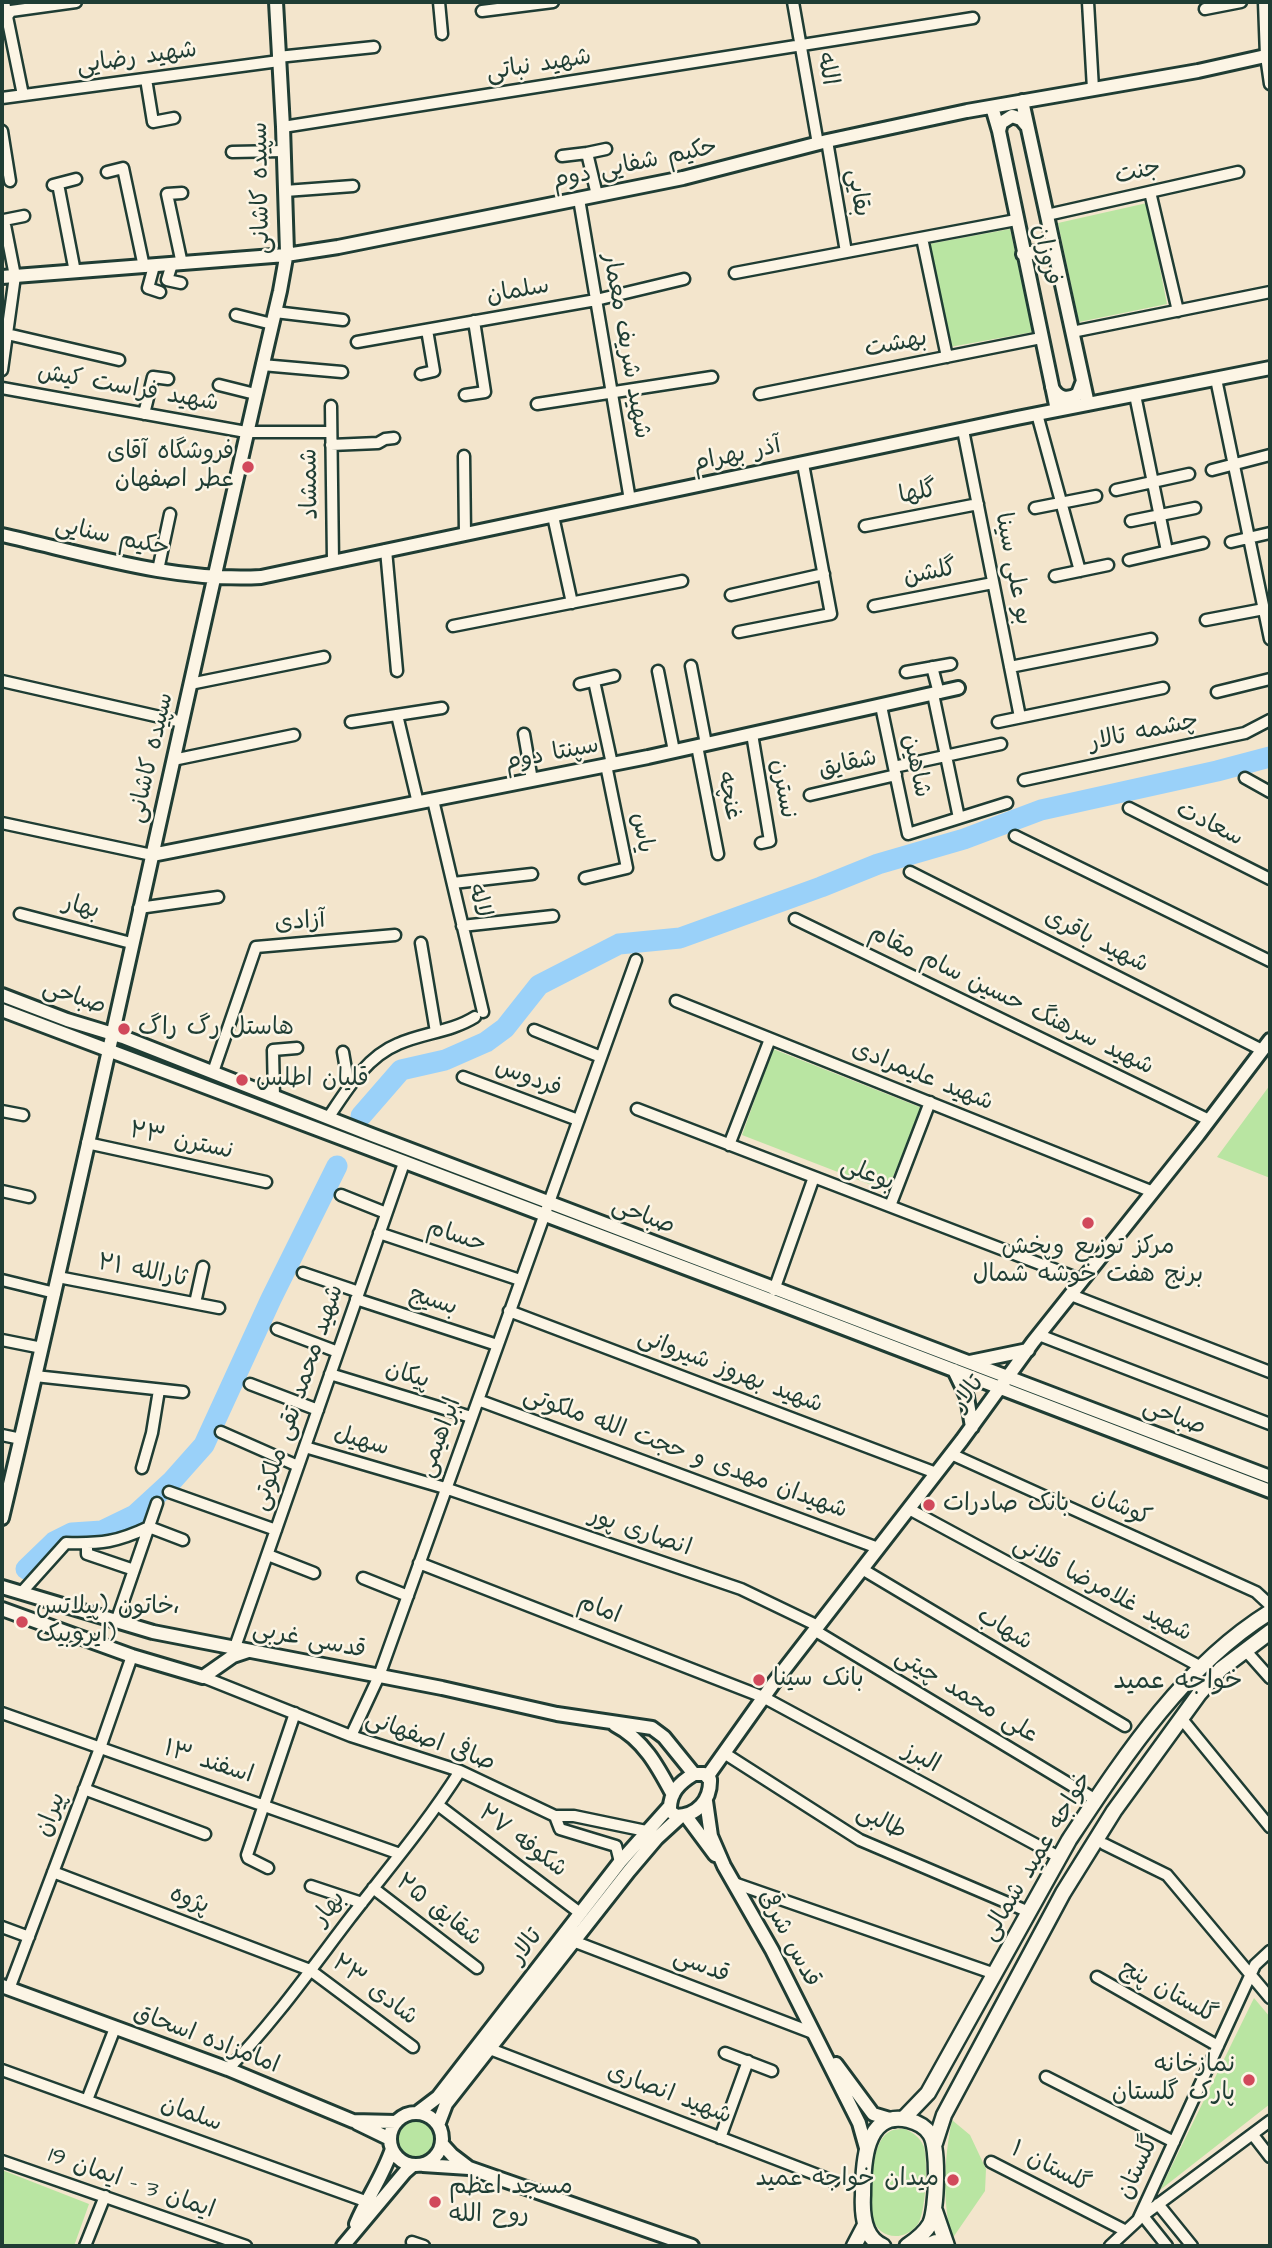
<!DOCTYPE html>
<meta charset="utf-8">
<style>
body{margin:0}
#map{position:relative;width:1272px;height:2248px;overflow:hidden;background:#f3e5cc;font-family:"Architects Daughter",sans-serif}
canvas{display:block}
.frame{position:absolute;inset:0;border:4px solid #1f3d34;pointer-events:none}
</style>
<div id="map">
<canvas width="1272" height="2248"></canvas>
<div class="frame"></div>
</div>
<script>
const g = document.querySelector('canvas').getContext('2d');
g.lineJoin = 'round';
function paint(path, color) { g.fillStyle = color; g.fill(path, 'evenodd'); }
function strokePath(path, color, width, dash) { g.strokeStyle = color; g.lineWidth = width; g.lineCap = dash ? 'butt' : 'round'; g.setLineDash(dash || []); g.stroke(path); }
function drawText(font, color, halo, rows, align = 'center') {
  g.font = font + ' "Architects Daughter","Playpen Sans Arabic",sans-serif'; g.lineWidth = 5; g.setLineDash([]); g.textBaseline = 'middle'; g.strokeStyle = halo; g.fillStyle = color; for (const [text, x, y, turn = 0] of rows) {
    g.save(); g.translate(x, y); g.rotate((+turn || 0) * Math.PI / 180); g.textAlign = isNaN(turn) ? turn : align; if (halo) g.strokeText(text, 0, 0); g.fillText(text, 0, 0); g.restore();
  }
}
paint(new Path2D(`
 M1147,203L1167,304L1079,322L1058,223Z
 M1010,229L1033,332L950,347L929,244Z
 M773,1049L922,1108L887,1191L742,1135Z
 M1270,1085V1178L1217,1157Z
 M1254,1998L1270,2017V2104L1160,2190Z
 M395 2139a22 22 0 1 1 44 0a22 22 0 1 1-44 0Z
 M952,2120L970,2135L986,2169L985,2191L952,2239C942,2200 944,2159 952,2120Z
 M905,2129C913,2133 920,2137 924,2147C928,2163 926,2211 918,2224C904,2243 877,2239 872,2216C872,2196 869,2143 889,2132C893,2129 899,2129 905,2129Z
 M2,2170L89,2204L74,2246H2Z`), '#b9e5a2');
strokePath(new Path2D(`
 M361,1116L401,1070L445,1060L486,1042L505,1028L539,985L619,944L680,938L821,887L878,864L964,839L1041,810L1217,771L1270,757
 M26,1569L54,1542L72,1533L102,1531L135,1515L172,1481L204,1445L271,1299L337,1166`), '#9ad1f9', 21);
const minor = new Path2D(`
 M4,2L23,95
 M439,2L442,34
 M793,2L818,144
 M1088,2L1093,89
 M1264,2L1266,56L1270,84
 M1205,9L1241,2
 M482,11L553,2
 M6,18L11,11L76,2
 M278,57L374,47
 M146,79L153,122L174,118
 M2,98L279,61
 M283,127L973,18
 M2,131L10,181
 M827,141L846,252
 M232,152L283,151
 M562,156L587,153
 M107,172L123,168L144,267
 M58,184L75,272
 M53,185L76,179
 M285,191L353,186
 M1150,192L1178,311
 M182,193L167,194L182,264
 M597,195L587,153L606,149
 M579,199L630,500
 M1047,215L1238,172
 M922,238L947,357
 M172,264L167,280L181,283
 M154,266L148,288L160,292
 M735,273L1016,220
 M275,312L343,320
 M236,315L272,324
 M1072,332L1270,292
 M7,334L119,360
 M357,342L596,300L684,279
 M262,365L342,372
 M2,370L15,276L4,220L24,216
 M421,374L434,371L427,330
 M1216,379L1270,639
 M219,385L255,394
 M2,388L246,432H331
 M760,394L1041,338
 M465,395L485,392L474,321
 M1135,395L1167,551
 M537,404L712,377
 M331,406L333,561
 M144,414L153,377L168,379
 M1037,414L1080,571
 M963,430L1020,717
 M331,445L378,443L385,439L394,438
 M464,456L465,534
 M1212,470L1270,455
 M1116,490L1189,474
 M1035,508L1096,496
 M553,516L572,603
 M1131,521L1195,508
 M865,526L978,504
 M1231,542L1270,533
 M386,550L397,671
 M1129,560L1203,543
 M158,570L170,514
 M1055,576L1108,565
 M731,595L824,574
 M874,606L993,583
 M1206,620L1264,609
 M453,626L682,581
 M739,632L831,614L803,464
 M691,666L706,744
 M932,667L939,693
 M1010,667L1151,639
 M658,671L674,751
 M906,672L951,664
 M2,681L182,722
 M594,681L612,764
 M190,684L324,657
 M580,684L614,676
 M1217,692L1270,679
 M933,694L959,818
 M881,706L908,834L1007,803
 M397,715L418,803
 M351,722L442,708
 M998,722L1163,688
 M524,734L532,780
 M752,734L770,841L761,843
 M697,746L718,854
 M173,760L294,735
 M894,767L1001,744
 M1245,778L1270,792
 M1024,780L1245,733L1270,720
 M810,795L896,775
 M433,800L483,1012
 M1129,808L1270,879
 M2,823L152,855
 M1015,836L1270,961
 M910,872L1262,1050
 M585,878L627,868L606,765
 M453,883L532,874
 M139,908L218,897
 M20,914L131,943
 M795,919L1209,1120
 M462,926L553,916
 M421,943L436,1032
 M676,1001L1153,1192
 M534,1030L601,1057
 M343,1052L349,1087
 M213,1072L256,947L395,935
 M463,1077L578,1120
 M274,1097L273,1050L297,1048
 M637,1109L1082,1280
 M2,1111L23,1115
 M328,1118C346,1091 366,1057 398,1044C422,1033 451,1032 475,1017
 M87,1143L266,1182
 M729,1145L770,1039
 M2,1191L29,1197
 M341,1195L386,1213
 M890,1206L930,1102
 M379,1233L520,1280
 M303,1273L359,1292
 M58,1277L219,1308
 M2,1280L55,1293
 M774,1290L814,1177
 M1071,1295L1270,1372
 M356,1299L497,1345
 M195,1303L203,1267
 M509,1311L936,1473
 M277,1329L338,1352
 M1039,1335L1270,1424
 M2,1340L42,1348
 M330,1374L471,1417
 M35,1376L183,1392
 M250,1384L318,1410
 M478,1400L878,1548
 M221,1432L298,1466
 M2,1435L21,1439
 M305,1447L445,1488L741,1589L818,1626
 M951,1454L1256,1592L1270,1605
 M142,1468L152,1433L159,1390
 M169,1492L276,1530
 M909,1509L1201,1667
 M87,1544V1554L134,1570
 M268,1555L314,1573
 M419,1563L763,1697L1059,1857
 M862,1569L1125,1726
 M363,1578L408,1596
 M21,1593L66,1543C102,1544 117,1542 149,1527L183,1540
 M116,1622L157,1503
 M814,1630L1096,1800
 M235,1647L404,1163
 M1246,1651L1270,1678
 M203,1677L351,1736L460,1771L555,1816H574L646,1831
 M2,1713L400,1854
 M1181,1718L1270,1827
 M351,1736L379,1676L636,960
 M724,1753L860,1840L1029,1912
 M84,1789L205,1834
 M438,1805L580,1913
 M555,1816L560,1829L616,1846L620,1862
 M1104,1844L1167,1875L1270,1998
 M268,1868L248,1858L247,1855L295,1713
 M53,1872L310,1970L413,2047
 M734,1883L995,1974
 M311,1886L362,1903
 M373,1888L477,1968
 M2,1927L29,1937
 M573,1941L813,2033
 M1097,1977L1218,2046
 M9,1989L100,1748L132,1656
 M490,2049L833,2181
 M725,2053L772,2071
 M228,2069C273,2023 311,1969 350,1918C388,1869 427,1823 460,1771
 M2,2070L365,2201
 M1046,2077L1174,2142
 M87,2100L115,2028
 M1253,2135L1270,2157
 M720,2138L748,2061
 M2,2161L246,2246
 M991,2162L1126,2231
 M1158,2204L1192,2246
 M1143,2216L1167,2246
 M1141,2217L1270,2121
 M412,2242L424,2246
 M85,2246L105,2196
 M1110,2246L1138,2220L1255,1965L1270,1951`);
const tertiary = new Path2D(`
 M1022,101L1088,404
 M992,107L999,131L1057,410
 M999,131L1001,123L1012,116L1021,119L1026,125
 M1023,254L1054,250
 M2,277L286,255L338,247L683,178L827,141L967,111L1198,71L1270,55
 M1052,387C1057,398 1067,401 1078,394L1083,381
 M2,535C87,554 174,582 261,577L1017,418L1270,368
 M152,855L648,757L958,688
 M2,995L67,1020L123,1037L372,1135L1270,1477
 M2,1010L752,1293L1270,1491
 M970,1362L1028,1350
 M954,1370L967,1397L972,1427
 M2,1518C99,1110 184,699 280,291L287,252L283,127L276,2
 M2,1587L153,1632L442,1688L557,1714L652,1728L664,1737L694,1774
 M2,1609L132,1656L203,1677L233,1656L248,1651
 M615,1725C644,1740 658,1767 673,1795
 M694,1774H704L710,1779C711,1800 697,1816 676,1816L670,1811C669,1793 679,1783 694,1774Z
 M707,1777L773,1684L962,1440L1033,1342L1198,1135L1270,1040
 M706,1801L711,1836L724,1866L772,1950L859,2123L866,2148
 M686,1816L715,1855
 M2,1986L228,2069L353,2121L396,2122
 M836,2064L873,2114L893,2120
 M417,2113L438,2097L620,1862L670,1806
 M390 2139a26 26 0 1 1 52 0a26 26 0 1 1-52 0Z
 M357,2123L390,2139
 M438,2125L446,2104L629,1871L657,1838L681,1816
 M442,2144L452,2155L469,2168
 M423,2165L469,2168L692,2246
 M356,2224C367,2198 383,2176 392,2149
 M343,2246L405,2172L413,2165`);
const secondary = new Path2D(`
 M903,2119L928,2093L1069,1840C1124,1757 1183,1666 1270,1612
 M935,2143L944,2115L1063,1893L1114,1811L1199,1694L1221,1669L1270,1632
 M935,2211L947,2246
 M854,2246L865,2225
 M883,2246C863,2238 862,2213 863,2195C863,2166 864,2110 908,2120C916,2122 925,2126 930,2134C939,2146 937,2210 930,2224C925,2233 916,2240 907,2246
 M927,2246L936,2242L946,2243`);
strokePath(minor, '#1f3d34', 15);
strokePath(tertiary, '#1f3d34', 18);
strokePath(secondary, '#1f3d34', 19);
strokePath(minor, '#fcf5e5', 10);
strokePath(tertiary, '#fcf5e5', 12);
strokePath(secondary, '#fcf5e5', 14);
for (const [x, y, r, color] of [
 [248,467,7,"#d1495b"],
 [124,1029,7,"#d1495b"],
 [242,1080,7,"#d1495b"],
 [1088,1223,7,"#d1495b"],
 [929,1505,7,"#d1495b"],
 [22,1622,7,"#d1495b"],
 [759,1680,7,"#d1495b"],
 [1249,2080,7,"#d1495b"],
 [953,2180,7,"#d1495b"],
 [435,2202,7,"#d1495b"]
]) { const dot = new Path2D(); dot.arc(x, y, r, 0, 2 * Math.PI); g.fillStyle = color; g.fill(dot); strokePath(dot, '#fcf5e5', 2.5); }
drawText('24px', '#1f3d34', '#fcf5e5', [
 ["شهید رضایی",137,59,-8],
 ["شهید نباتی",539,66,-9],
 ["الله",826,69,80],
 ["حکیم شفایی دوم",635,165,-12],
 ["جنت",1138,173,-13],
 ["سپیده کاشانی",262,188,-91],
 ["بقایی",857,193,81],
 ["فروزان",1045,255,78],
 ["سلمان",518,292,-10],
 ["بهشت",896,345,-11],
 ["شهید شریف معمار",625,346,80],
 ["شهید فراست کیش",128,389,10],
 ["آذر بهرام",737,456,-12],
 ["شمشاد",311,484,-91],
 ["گلها",918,494,-11],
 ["حکیم سنایی",112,538,12],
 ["بو علی سینا",1012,569,79],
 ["گلشن",930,574,-11],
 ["چشمه تالار",1144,733,-12],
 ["سپنتا دوم",552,755,-11],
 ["سپیده کاشانی",152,758,-77],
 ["شقایق",848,765,-13],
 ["شاهین",915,766,78],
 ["نسترن",782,789,80],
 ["غنچه",728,796,79],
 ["سعادت",1209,825,26],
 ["یاس",641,833,80],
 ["لاله",478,901,77],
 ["بهار",81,908,15],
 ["آزادی",300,923,-4],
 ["شهید باقری",1096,942,27],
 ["صباحی",74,998,19],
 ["شهید سرهنگ حسین سام مقام",1011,1001,26],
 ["شهید علیمرادی",922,1077,22],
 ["فردوس",528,1079,21],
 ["نسترن ۲۳",181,1142,12],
 ["بوعلی",867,1175,21],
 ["صباحی",643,1217,21],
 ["حسام",456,1237,18],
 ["ثارالله ۲۱",142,1272,11],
 ["بسیج",433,1302,18],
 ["شهید بهروز شیروانی",730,1372,21],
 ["پیکان",407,1376,17],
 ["تالار",969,1394,-54],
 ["شهید محمد تقی ملکوتی",299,1398,-71],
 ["صباحی",1174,1418,21],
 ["ابراهیمی",441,1438,-70],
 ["سهیل",361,1442,16],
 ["شهیدان مهدی و حجت الله ملکوتی",685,1454,20],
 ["کوشان",1121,1508,24],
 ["انصاری پور",640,1533,19],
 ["شهید غلامرضا قلانی",1102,1590,28],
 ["امام",599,1610,21],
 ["شهاب",1004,1630,31],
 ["قدسی غربی",309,1641,11],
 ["علی محمد چیتی",966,1697,31],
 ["صافی اصفهانی",430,1742,20],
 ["البرز",921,1759,28],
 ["اسفند ۱۳",208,1763,18],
 ["پیران",52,1815,-69],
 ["طالبی",881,1823,26],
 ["شکوفه ۲۷",522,1842,37],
 ["خواجه عمید شمالی",1038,1857,-59],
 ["پژوه",189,1901,21],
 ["بهار",330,1909,-52],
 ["شقایق ۲۵",438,1911,38],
 ["قدس شرقی",788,1939,62],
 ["تالار",527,1947,-53],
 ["قدسی",701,1967,21],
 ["شادی ۲۳",374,1991,37],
 ["گلستان پنج",1168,1993,29],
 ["امامزاده اسحاق",206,2040,21],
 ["شهید انصاری",669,2095,21],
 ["سلمان",191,2115,20],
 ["گلستان ۱",1050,2168,27],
 ["گلستان",1139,2168,-65],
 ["ایمان 3 - ایمان 19",131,2184,19]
]);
drawText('24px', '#1f3d34', '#fcf5e5', [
 ["فروشگاه آقای",234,453,"right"],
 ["عطر اصفهان",234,481,"right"],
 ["هاستل رگ راگ",138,1029],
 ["قلیان اطلس",256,1080],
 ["مرکز توزیع وپخش",1088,1248,"center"],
 ["برنج هفت خوشه شمال",1088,1276,"center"],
 ["بانک صادرات",943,1505],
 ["خاتون (پیلاتس،",36,1608],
 ["ایروبیک)",36,1636],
 ["بانک سینا",773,1680],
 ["نمازخانه",1235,2066,"right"],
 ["پارک گلستان",1235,2094,"right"],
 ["میدان خواجه عمید",939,2180,"right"],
 ["مسجد اعظم",449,2188],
 ["روح الله",449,2216]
], 'left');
drawText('26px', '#1f3d34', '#fcf5e5', [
 ["خواجه عمید",1178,1683]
]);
</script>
